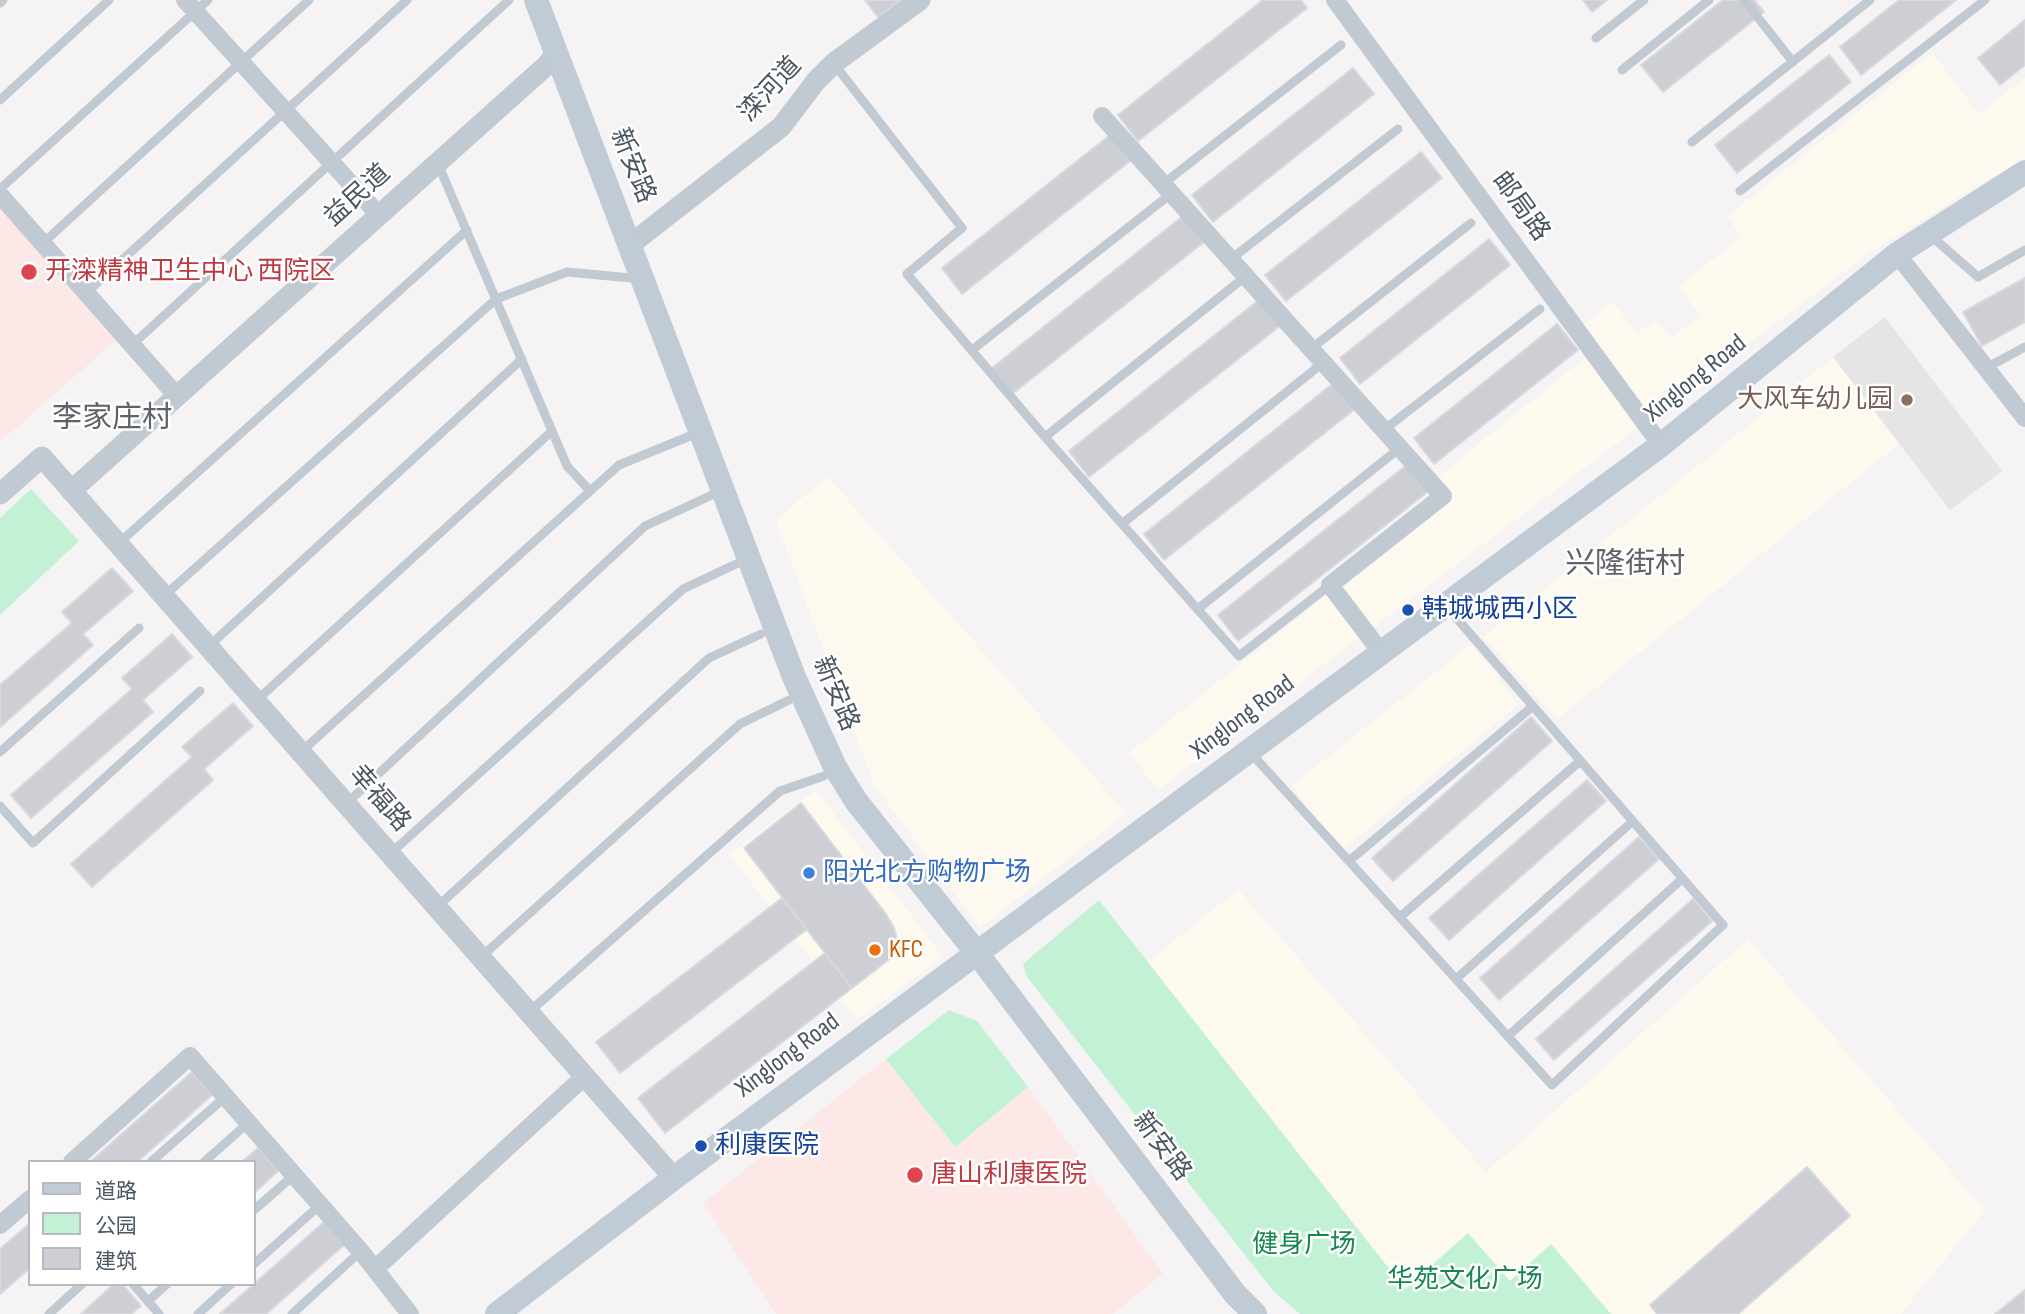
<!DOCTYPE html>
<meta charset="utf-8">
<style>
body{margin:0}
#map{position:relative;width:2025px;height:1314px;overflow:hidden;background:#f5f3f3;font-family:"Sofia Sans Condensed","Noto Sans SC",sans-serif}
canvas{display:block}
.legend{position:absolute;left:28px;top:1160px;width:228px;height:126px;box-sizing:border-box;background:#fff;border:2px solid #b7bbc0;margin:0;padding:9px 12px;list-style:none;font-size:21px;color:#4a5661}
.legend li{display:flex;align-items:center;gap:14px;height:35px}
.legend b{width:35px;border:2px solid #b7bbc0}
</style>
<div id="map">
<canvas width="2025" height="1314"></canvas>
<ul class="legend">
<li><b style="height:9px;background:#c1cbd6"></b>道路</li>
<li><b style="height:19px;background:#c3f1d5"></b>公园</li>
<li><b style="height:19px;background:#cdcfd5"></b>建筑</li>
</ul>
</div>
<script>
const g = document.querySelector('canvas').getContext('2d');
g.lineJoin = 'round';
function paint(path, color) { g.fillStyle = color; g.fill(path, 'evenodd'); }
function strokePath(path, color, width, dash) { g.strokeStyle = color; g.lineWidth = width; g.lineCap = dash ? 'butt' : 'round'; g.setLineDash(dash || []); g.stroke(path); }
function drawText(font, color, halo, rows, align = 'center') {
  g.font = font + ' "Sofia Sans Condensed","Noto Sans SC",sans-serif'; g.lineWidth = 5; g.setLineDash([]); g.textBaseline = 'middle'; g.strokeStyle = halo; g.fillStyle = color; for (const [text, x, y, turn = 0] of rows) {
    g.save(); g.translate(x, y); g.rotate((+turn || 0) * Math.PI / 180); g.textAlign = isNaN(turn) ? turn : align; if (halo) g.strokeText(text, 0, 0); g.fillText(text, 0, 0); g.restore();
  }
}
paint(new Path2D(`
 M1932,52L1979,114L2025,78V159L1982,183L1865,256L1158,790L1129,753L1443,502L1431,482L1585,358L1569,337L1612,302L1637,332L1655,320L1672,338L1700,315L1678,286L1742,237L1727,217Z
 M1833,357L1899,444L1557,719L1484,637Z
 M827,476L1126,813L980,928L874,785L776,521Z
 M1471,644L1519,704L1342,850L1291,786Z
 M816,790L943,957L857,1020L729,854Z
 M1238,889L1486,1172L1748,939L1985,1210L1901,1314H1611L1551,1244L1511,1281L1405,1290L1146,964Z`), '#fdf9ef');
paint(new Path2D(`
 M1885,317L2002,471L1950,510L1833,357Z`), '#e6e4e5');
paint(new Path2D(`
 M0,205L117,339L0,442Z
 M886,1059L955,1147L1028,1087L1163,1274L1112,1314H776L703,1203Z`), '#fce8e6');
paint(new Path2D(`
 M31,489L79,541L0,615V518Z
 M1099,900L1405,1289L1468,1233L1510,1281L1551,1244L1611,1314H1300L1274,1292L1027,977L1023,964Z
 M949,1010L977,1021L1028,1087L955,1147L886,1059Z`), '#c3f1d5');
const building = new Path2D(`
 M865,0H901L878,17Z
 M1263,0H1301L1307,8L1138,141L1118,115Z
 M1583,0H1607L1592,12Z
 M1723,0H1754L1764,12L1663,92L1641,65Z
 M1899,0H1956L1861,75L1840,47Z
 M2025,20V65L2000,85L1978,58Z
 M1829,55L1851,82L1737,173L1715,145Z
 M1353,68L1374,94L1213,222L1192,195Z
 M1110,135L1130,161L962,294L942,268Z
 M1421,152L1442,178L1286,301L1265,275Z
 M1183,216L1204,242L1012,394L992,368Z
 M1489,239L1510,265L1360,384L1340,358Z
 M2025,278V322L1982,346L1963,312Z
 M1260,299L1281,325L1089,477L1069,451Z
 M1557,324L1578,350L1434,464L1414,438Z
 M1335,382L1356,408L1164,560L1144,534Z
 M1409,463L1430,490L1238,641L1218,615Z
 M112,568L133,591L83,634L93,645L0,727V685L72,623L62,612Z
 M172,634L192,657L143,700L153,712L31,818L11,795L132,689L122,678Z
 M233,703L253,726L204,769L213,780L92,887L71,864L192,757L182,747Z
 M1531,717L1552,741L1393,881L1372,858Z
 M1587,780L1606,801L1449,940L1429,918Z
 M801,803L886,914L894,928L900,951L852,988L744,848Z
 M1639,837L1659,859L1499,1000L1480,978Z
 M782,898L807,929L620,1073L596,1042Z
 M1693,899L1712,921L1554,1060L1536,1039Z
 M825,953L852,988L665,1133L638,1098Z
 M192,1072L212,1095L137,1162H90Z
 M258,1148L278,1171L254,1193V1162H242Z
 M1807,1167L1850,1216L1738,1314H1657L1650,1305Z
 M324,1222L344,1245L266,1314H220Z
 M30,1223V1268L0,1294V1249Z
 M114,1284H122L141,1306L131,1314H81Z
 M2025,1290V1314H1995Z`);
paint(building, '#cdcfd5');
strokePath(building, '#d7d9de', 2);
strokePath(new Path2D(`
 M1744,0L1793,62
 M0,3L3,0
 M1596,38L1644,0
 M834,64L962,228L907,274L1045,437L1239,656L1330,585
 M1622,70L1709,0
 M0,100L109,0
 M1692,142L1870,0
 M438,164L567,466L590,491
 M1163,184L1341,45
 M0,189L208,0
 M1740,191L1985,0
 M1930,235L1978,277L2025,250
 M43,243L309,0
 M1231,259L1398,129
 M86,293L407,0
 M132,345L509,0
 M1312,348L1471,223
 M972,350L1172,193
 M1986,368L2025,347
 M1385,429L1540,309
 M1045,437L1246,276
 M1123,523L1324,362
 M119,543L467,230
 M165,595L496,299L567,272L631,278
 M1199,608L1401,447
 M209,646L522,359
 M257,700L552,431
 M302,751L619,465L690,436
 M0,752L139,628
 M1250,752L1552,1085L1723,925L1446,606
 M347,803L645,526L712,495
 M0,806L33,843L200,691
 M391,853L683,589L736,564
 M1349,861L1533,706
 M438,906L709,658L761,634
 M1400,917L1580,761
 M481,957L740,724L789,700
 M1456,979L1633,821
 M529,1012L780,791L824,776
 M1508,1036L1682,879
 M151,1162L225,1097
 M204,1162L248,1123
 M254,1210L294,1175
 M254,1264L320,1205
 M133,1284L159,1314
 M148,1301L167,1284
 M49,1314L82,1284
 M198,1314L231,1284
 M292,1314L361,1251`), '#c1cad2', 9);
strokePath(new Path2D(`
 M185,0L379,215
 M1335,0L1661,445
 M1102,116L1443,496L1330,585L1381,652
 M0,195L177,396
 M1897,254L2025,418
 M72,1162L190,1056L363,1254L410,1314
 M0,1225L30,1199
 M375,1269L585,1076`), '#c1cad2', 18);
strokePath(new Path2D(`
 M631,244L781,127L816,81L834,63L920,0
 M71,491L548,64L556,53
 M0,494L42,457L674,1178`), '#c1cad2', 21);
strokePath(new Path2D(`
 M536,0L794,677L835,767L856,801L976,952L1235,1294L1255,1314
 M497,1314L674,1178L1661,445L1897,254L2025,172`), '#c1cbd6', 24);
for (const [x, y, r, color] of [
 [29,272,9,"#e0444e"],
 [1907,400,7,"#8d6e63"],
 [1408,610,7,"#1a4fb4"],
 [809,873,7,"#3f7fe0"],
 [875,950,7,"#e8710a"],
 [701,1146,7,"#1a4fb4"],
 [915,1175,9,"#e0444e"]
]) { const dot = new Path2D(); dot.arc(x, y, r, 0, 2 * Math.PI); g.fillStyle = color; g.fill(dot); strokePath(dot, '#fff', 2.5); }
drawText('26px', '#4a5661', '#fff', [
 ["滦河道",771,90,-47],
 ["新安路",632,166,68],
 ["益民道",358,196,-42],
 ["邮局路",1520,207,54],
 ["Xinglong Road",1696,379,-39],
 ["新安路",835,694,67],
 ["Xinglong Road",1243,718,-37],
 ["幸福路",379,799,49],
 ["Xinglong Road",788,1056,-37],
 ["新安路",1161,1147,53]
]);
drawText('26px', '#be3a42', '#fff', [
 ["开滦精神卫生中心 西院区",45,272],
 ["唐山利康医院",931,1175]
], 'left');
drawText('26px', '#785e54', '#fff', [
 ["大风车幼儿园",1893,400]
], 'right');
drawText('26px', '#164399', '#fff', [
 ["韩城城西小区",1422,610],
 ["利康医院",715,1146]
], 'left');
drawText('26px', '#366cbe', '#fff', [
 ["阳光北方购物广场",823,873]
], 'left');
drawText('26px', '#c56008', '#fff', [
 ["KFC",889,950]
], 'left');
drawText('26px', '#17864f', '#fff', [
 ["健身广场",1304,1245],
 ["华苑文化广场",1465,1280]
]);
drawText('30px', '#5f6368', '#fff', [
 ["李家庄村",112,419],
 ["兴隆街村",1625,565]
]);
</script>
